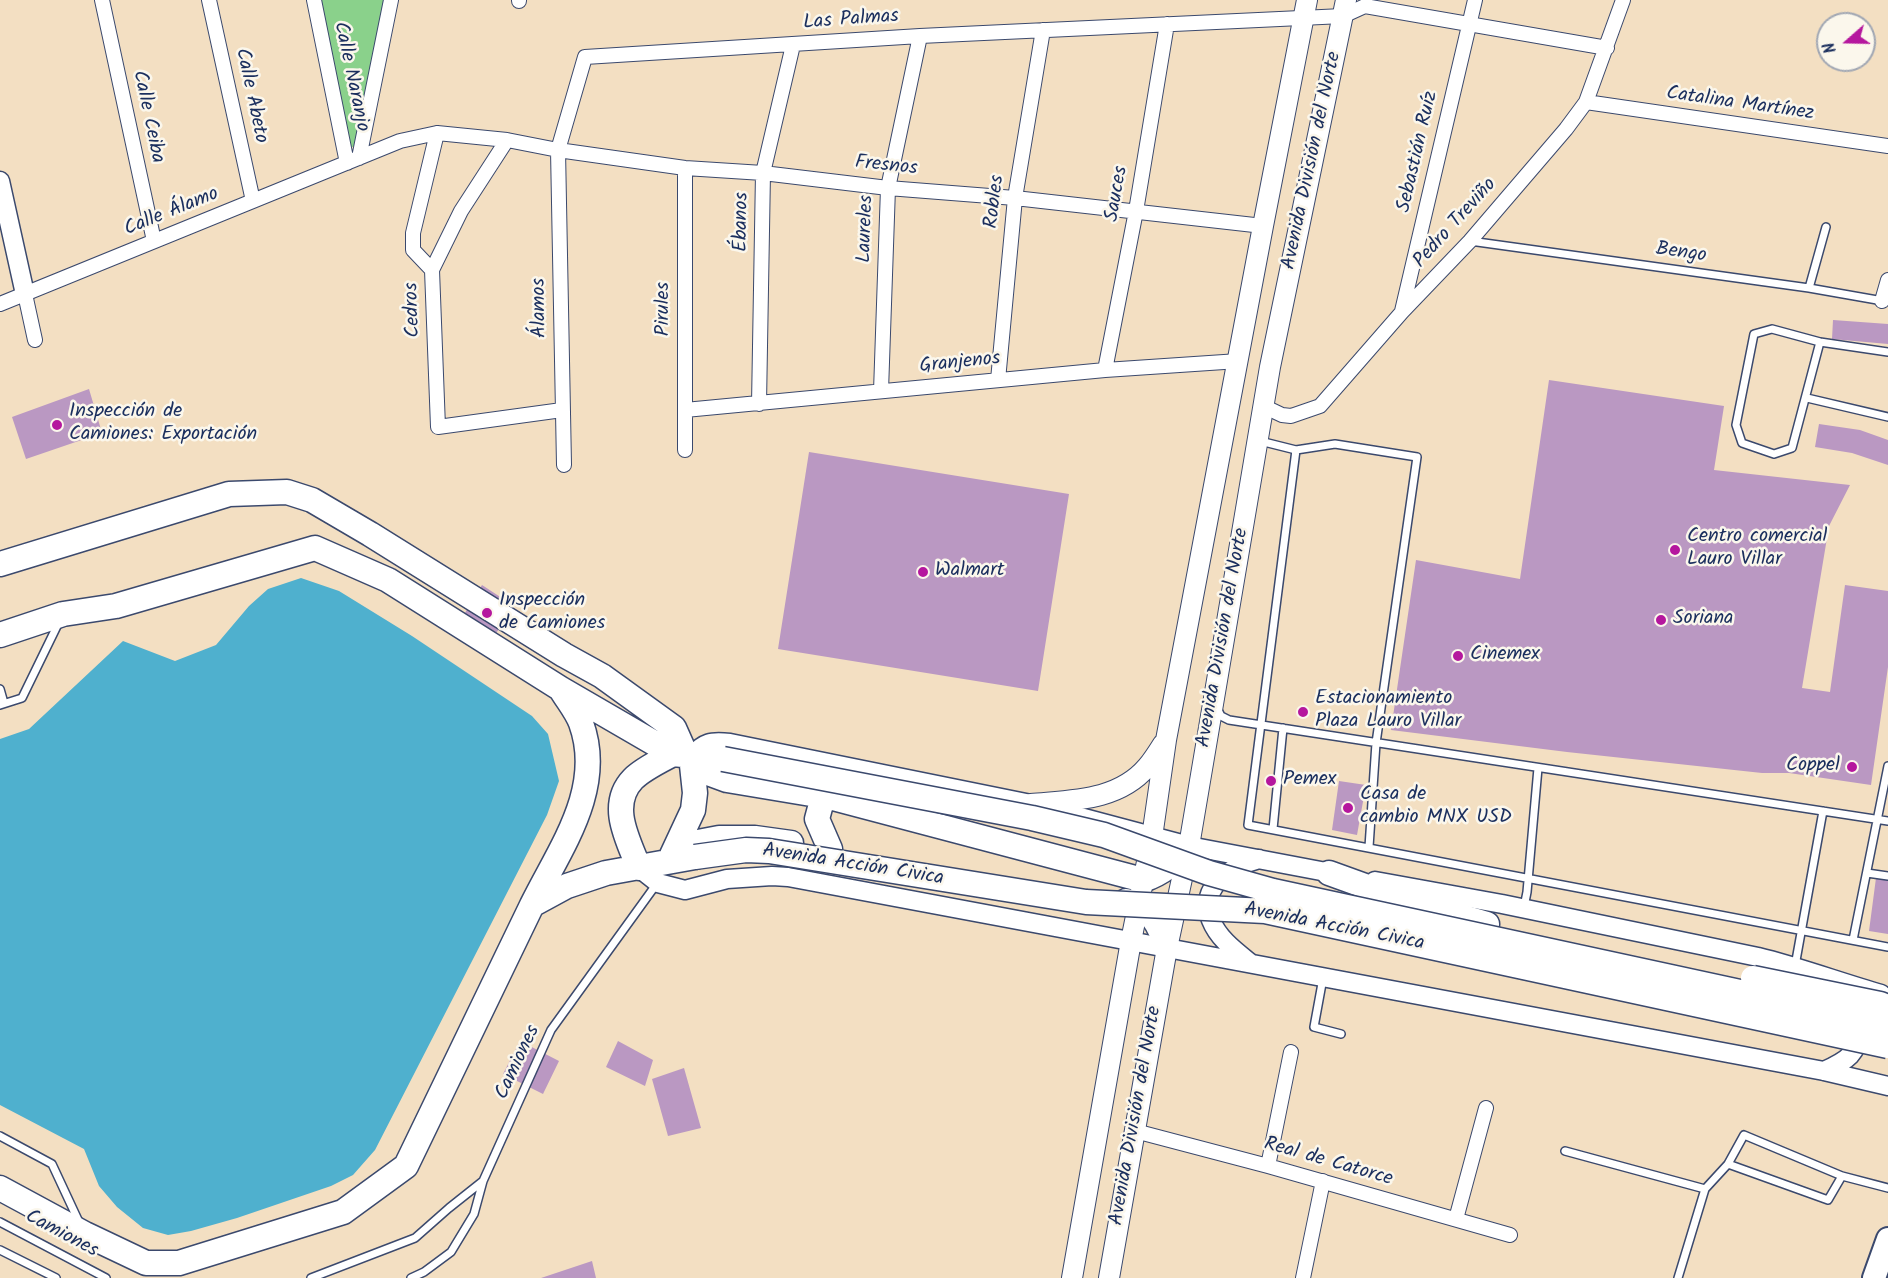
<!DOCTYPE html>
<meta charset="utf-8">
<style>
body{margin:0}
#map{position:relative;width:1888px;height:1278px;overflow:hidden;background:#f3dfc2;font-family:Kalam,sans-serif}
canvas{display:block}
.north{position:absolute;left:1816px;top:12px;width:60px;height:60px;box-sizing:border-box;background:#fbf7ec;border:2px solid #a1a7b3;border-radius:50%;rotate:250deg;font-size:16px;font-weight:700;line-height:24px;text-align:center;color:#1b2f5e}
.north::after{content:'';display:block;margin:auto;width:21px;height:27px;background:#b5179e;clip-path:polygon(50% 0,100% 100%,50% 72%,0 100%)}
</style>
<div id="map">
<canvas width="1888" height="1278"></canvas>
<div class="north">N</div>
</div>
<script>
const g = document.querySelector('canvas').getContext('2d');
g.lineJoin = 'round';
function paint(path, color) { g.fillStyle = color; g.fill(path, 'evenodd'); }
function strokePath(path, color, width, dash) { g.strokeStyle = color; g.lineWidth = width; g.lineCap = dash ? 'butt' : 'round'; g.setLineDash(dash || []); g.stroke(path); }
function drawText(font, color, halo, rows, align = 'center') {
  g.font = font + ' Kalam,sans-serif'; g.lineWidth = 5; g.setLineDash([]); g.textBaseline = 'middle'; g.strokeStyle = halo; g.fillStyle = color; for (const [text, x, y, turn = 0] of rows) {
    g.save(); g.translate(x, y); g.rotate((+turn || 0) * Math.PI / 180); g.textAlign = isNaN(turn) ? turn : align; if (halo) g.strokeText(text, 0, 0); g.fillText(text, 0, 0); g.restore();
  }
}
paint(new Path2D(`
 M314,0H391L359,144L348,149Z`), '#8ad18b');
paint(new Path2D(`
 M301,578L339,591L412,636L532,716L548,734L559,781L547,815L375,1150L353,1175L331,1186L237,1218L191,1231L168,1235L143,1228L117,1207L99,1186L84,1149L0,1105V739L29,729L123,641L175,661L216,645L249,606L268,589Z`), '#4fb0ce');
paint(new Path2D(`
 M1833,320L1888,324V344L1832,339Z
 M1549,380L1724,406L1714,470L1850,485L1829,526L1802,688L1830,692L1845,585L1888,591V667L1871,785L1789,773H1762L1567,752L1391,730L1416,560L1520,579Z
 M89,389L102,433L26,459L12,417Z
 M1819,424L1860,430L1888,440V465L1852,453L1815,447Z
 M809,452L1069,494L1038,691L778,649Z
 M482,585L514,606L491,641L460,621Z
 M1339,781L1366,785L1357,835L1332,830Z
 M1876,878L1888,880V934L1869,931Z
 M520,1041L559,1061L543,1094L503,1074Z
 M618,1041L653,1060L645,1086L606,1067Z
 M684,1068L701,1128L668,1136L652,1079Z
 M592,1261L596,1278H541Z`), '#ba98c2');
const service = new Path2D(`
 M1470,241L1809,288L1883,301
 M1809,288L1826,227
 M1820,342L1792,448L1774,454L1742,443L1736,425L1754,334L1772,329L1820,342L1888,352
 M1807,398L1888,417
 M1260,441L1296,450L1335,444L1417,457L1376,743L1369,847
 M1296,450L1248,825L1888,947
 M0,689L4,703
 M0,705L22,698L59,622
 M1217,708L1221,716L1229,720L1888,821
 M1273,829L1283,728
 M1867,873L1888,876
 M1524,907L1527,892L1538,768
 M1853,940L1888,766
 M1795,966L1823,811
 M1323,978L1314,1027L1341,1034
 M0,1136L52,1164L79,1222
 M1565,1151L1705,1189
 M1728,1164L1744,1135L1842,1176L1888,1188
 M0,1222L106,1278
 M0,1250L56,1278
 M311,1278L415,1238L449,1208L483,1181
 M411,1278L424,1272L451,1252L474,1214L483,1181L551,1030L658,882
 M1678,1278L1705,1189L1728,1164L1828,1200L1842,1176`);
const minor = new Path2D(`
 M102,0L154,241
 M209,0L253,201
 M314,0L347,163
 M519,1V0
 M1586,102L1888,146
 M507,140L461,211L432,270L438,427L562,410
 M359,158L391,0
 M432,270L413,250V233L437,133
 M25,294L35,340
 M1882,301L1888,280
 M0,304L400,141L437,133L507,140L558,150L685,168L763,173L888,188L1015,198L1263,226
 M1402,311L1475,0
 M1105,370L1136,211L1167,24
 M998,380L1015,198L1043,30
 M881,391L888,188L920,36
 M759,404L763,173L793,45
 M1263,406L1282,415L1291,416L1320,406L1402,312L1470,241L1566,129L1586,102L1623,0
 M685,410L1105,370L1239,361
 M685,450V168
 M564,465L558,150L585,57L920,36L1343,16L1365,6L1607,48
 M1135,1131L1268,1166L1510,1235
 M1268,1166L1291,1052
 M1456,1219L1486,1108
 M1303,1278L1323,1181`);
const tertiary = new Path2D(`
 M0,181L25,294
 M691,756C705,742 710,741 730,743L1031,804L1189,846L1342,875
 M639,868L658,883L685,890L727,879L772,876L788,877L1824,1071L1888,1086
 M1375,881L1502,904L1758,957C1799,967 1839,982 1881,994
 M1249,962C1234,950 1218,938 1211,920C1197,887 1232,866 1259,859
 M1824,1071C1846,1061 1860,1054 1858,1027`);
const secondary = new Path2D(`
 M1031,804C1072,800 1118,801 1147,767C1153,760 1158,752 1163,744
 M1072,1278L1131,941L1152,837L1166,740L1263,226L1307,0
 M1109,1278L1167,948L1189,846L1270,367L1346,0`);
const primary = new Path2D(`
 M1874,1278L1888,1239`);
const trunk = new Path2D(`
 M0,564L229,494L287,492L312,500L370,534L564,655L602,676L674,728L686,755
 M0,635L63,614L116,606L315,548L388,580L561,689L673,754L723,759
 M691,756L708,773L727,780L829,797L1143,880C1163,873 1176,862 1189,846
 M829,797L821,804L817,819L830,849
 M677,846L719,838H755L791,843
 M672,855L693,810L695,793L691,756
 M639,868C628,840 608,805 633,779C643,769 660,761 673,754
 M1329,873L1401,899L1487,924
 M1126,901C1150,905 1160,926 1167,948
 M532,905C560,848 605,789 581,723C577,712 568,701 562,691
 M0,1188L85,1234L146,1263H179L343,1212L406,1166L532,905L567,886L606,873L695,857`);
strokePath(service, '#3b496d', 10);
strokePath(minor, '#3b496d', 16);
strokePath(tertiary, '#3b496d', 21);
strokePath(secondary, '#3b496d', 22);
strokePath(primary, '#3b496d', 26);
strokePath(trunk, '#3b496d', 27);
strokePath(service, '#fff', 7);
strokePath(minor, '#fff', 14);
strokePath(tertiary, '#fff', 18);
strokePath(secondary, '#fff', 20);
strokePath(primary, '#fff', 22);
strokePath(trunk, '#fff', 24);
const trunkBridge = new Path2D(`
 M723,759L1032,818L1104,835L1209,873L1273,891L1888,1024
 M695,857L746,850L769,851L1086,902L1265,911L1888,1046
 M1753,978L1880,1004L1888,1007`);
strokePath(trunkBridge, '#3b496d', 27, []);
strokePath(trunkBridge, '#fff', 24);
for (const [x, y, r, color] of [
 [57,425,6,"#b5179e"],
 [1675,550,6,"#b5179e"],
 [923,572,6,"#b5179e"],
 [487,613,6,"#b5179e"],
 [1661,620,6,"#b5179e"],
 [1458,656,6,"#b5179e"],
 [1303,712,6,"#b5179e"],
 [1852,767,6,"#b5179e"],
 [1271,781,6,"#b5179e"],
 [1348,808,6,"#b5179e"]
]) { const dot = new Path2D(); dot.arc(x, y, r, 0, 2 * Math.PI); g.fillStyle = color; g.fill(dot); strokePath(dot, '#fbf7ec', 2); }
drawText('20px', '#1b2f5e', '#fbf7ec', [
 ["Las Palmas",851,21,-4],
 ["Calle Naranjo",350,77,78],
 ["Calle Abeto",250,96,78],
 ["Catalina Martínez",1740,105,8],
 ["Calle Ceiba",147,117,78],
 ["Sebastián Ruíz",1419,152,-77],
 ["Avenida División del Norte",1313,161,-78],
 ["Fresnos",886,167,6],
 ["Sauces",1118,194,-80],
 ["Robles",996,202,-83],
 ["Calle Álamo",172,213,-22],
 ["Ébanos",743,222,-89],
 ["Pedro Treviño",1456,224,-48],
 ["Laureles",867,229,-88],
 ["Bengo",1681,254,8],
 ["Álamos",541,308,-91],
 ["Pirules",665,309,-90],
 ["Cedros",414,310,-92],
 ["Granjenos",960,364,-6],
 ["Avenida División del Norte",1224,638,-80],
 ["Avenida Acción Civica",853,866,9],
 ["Avenida Acción Civica",1334,928,11],
 ["Camiones",519,1063,-65],
 ["Avenida División del Norte",1137,1116,-80],
 ["Real de Catorce",1328,1163,16],
 ["Camiones",61,1235,28]
]);
drawText('20px', '#1b2f5e', '#fbf7ec', [
 ["Inspección de",69,413],
 ["Camiones: Exportación",69,436],
 ["Centro comercial",1687,538],
 ["Lauro Villar",1687,561],
 ["Walmart",935,572],
 ["Inspección",499,602],
 ["de Camiones",499,625],
 ["Soriana",1673,620],
 ["Cinemex",1470,656],
 ["Estacionamiento",1315,700],
 ["Plaza Lauro Villar",1315,723],
 ["Coppel",1840,767,"right"],
 ["Pemex",1283,781],
 ["Casa de",1360,796],
 ["cambio MNX USD",1360,819]
], 'left');
</script>
